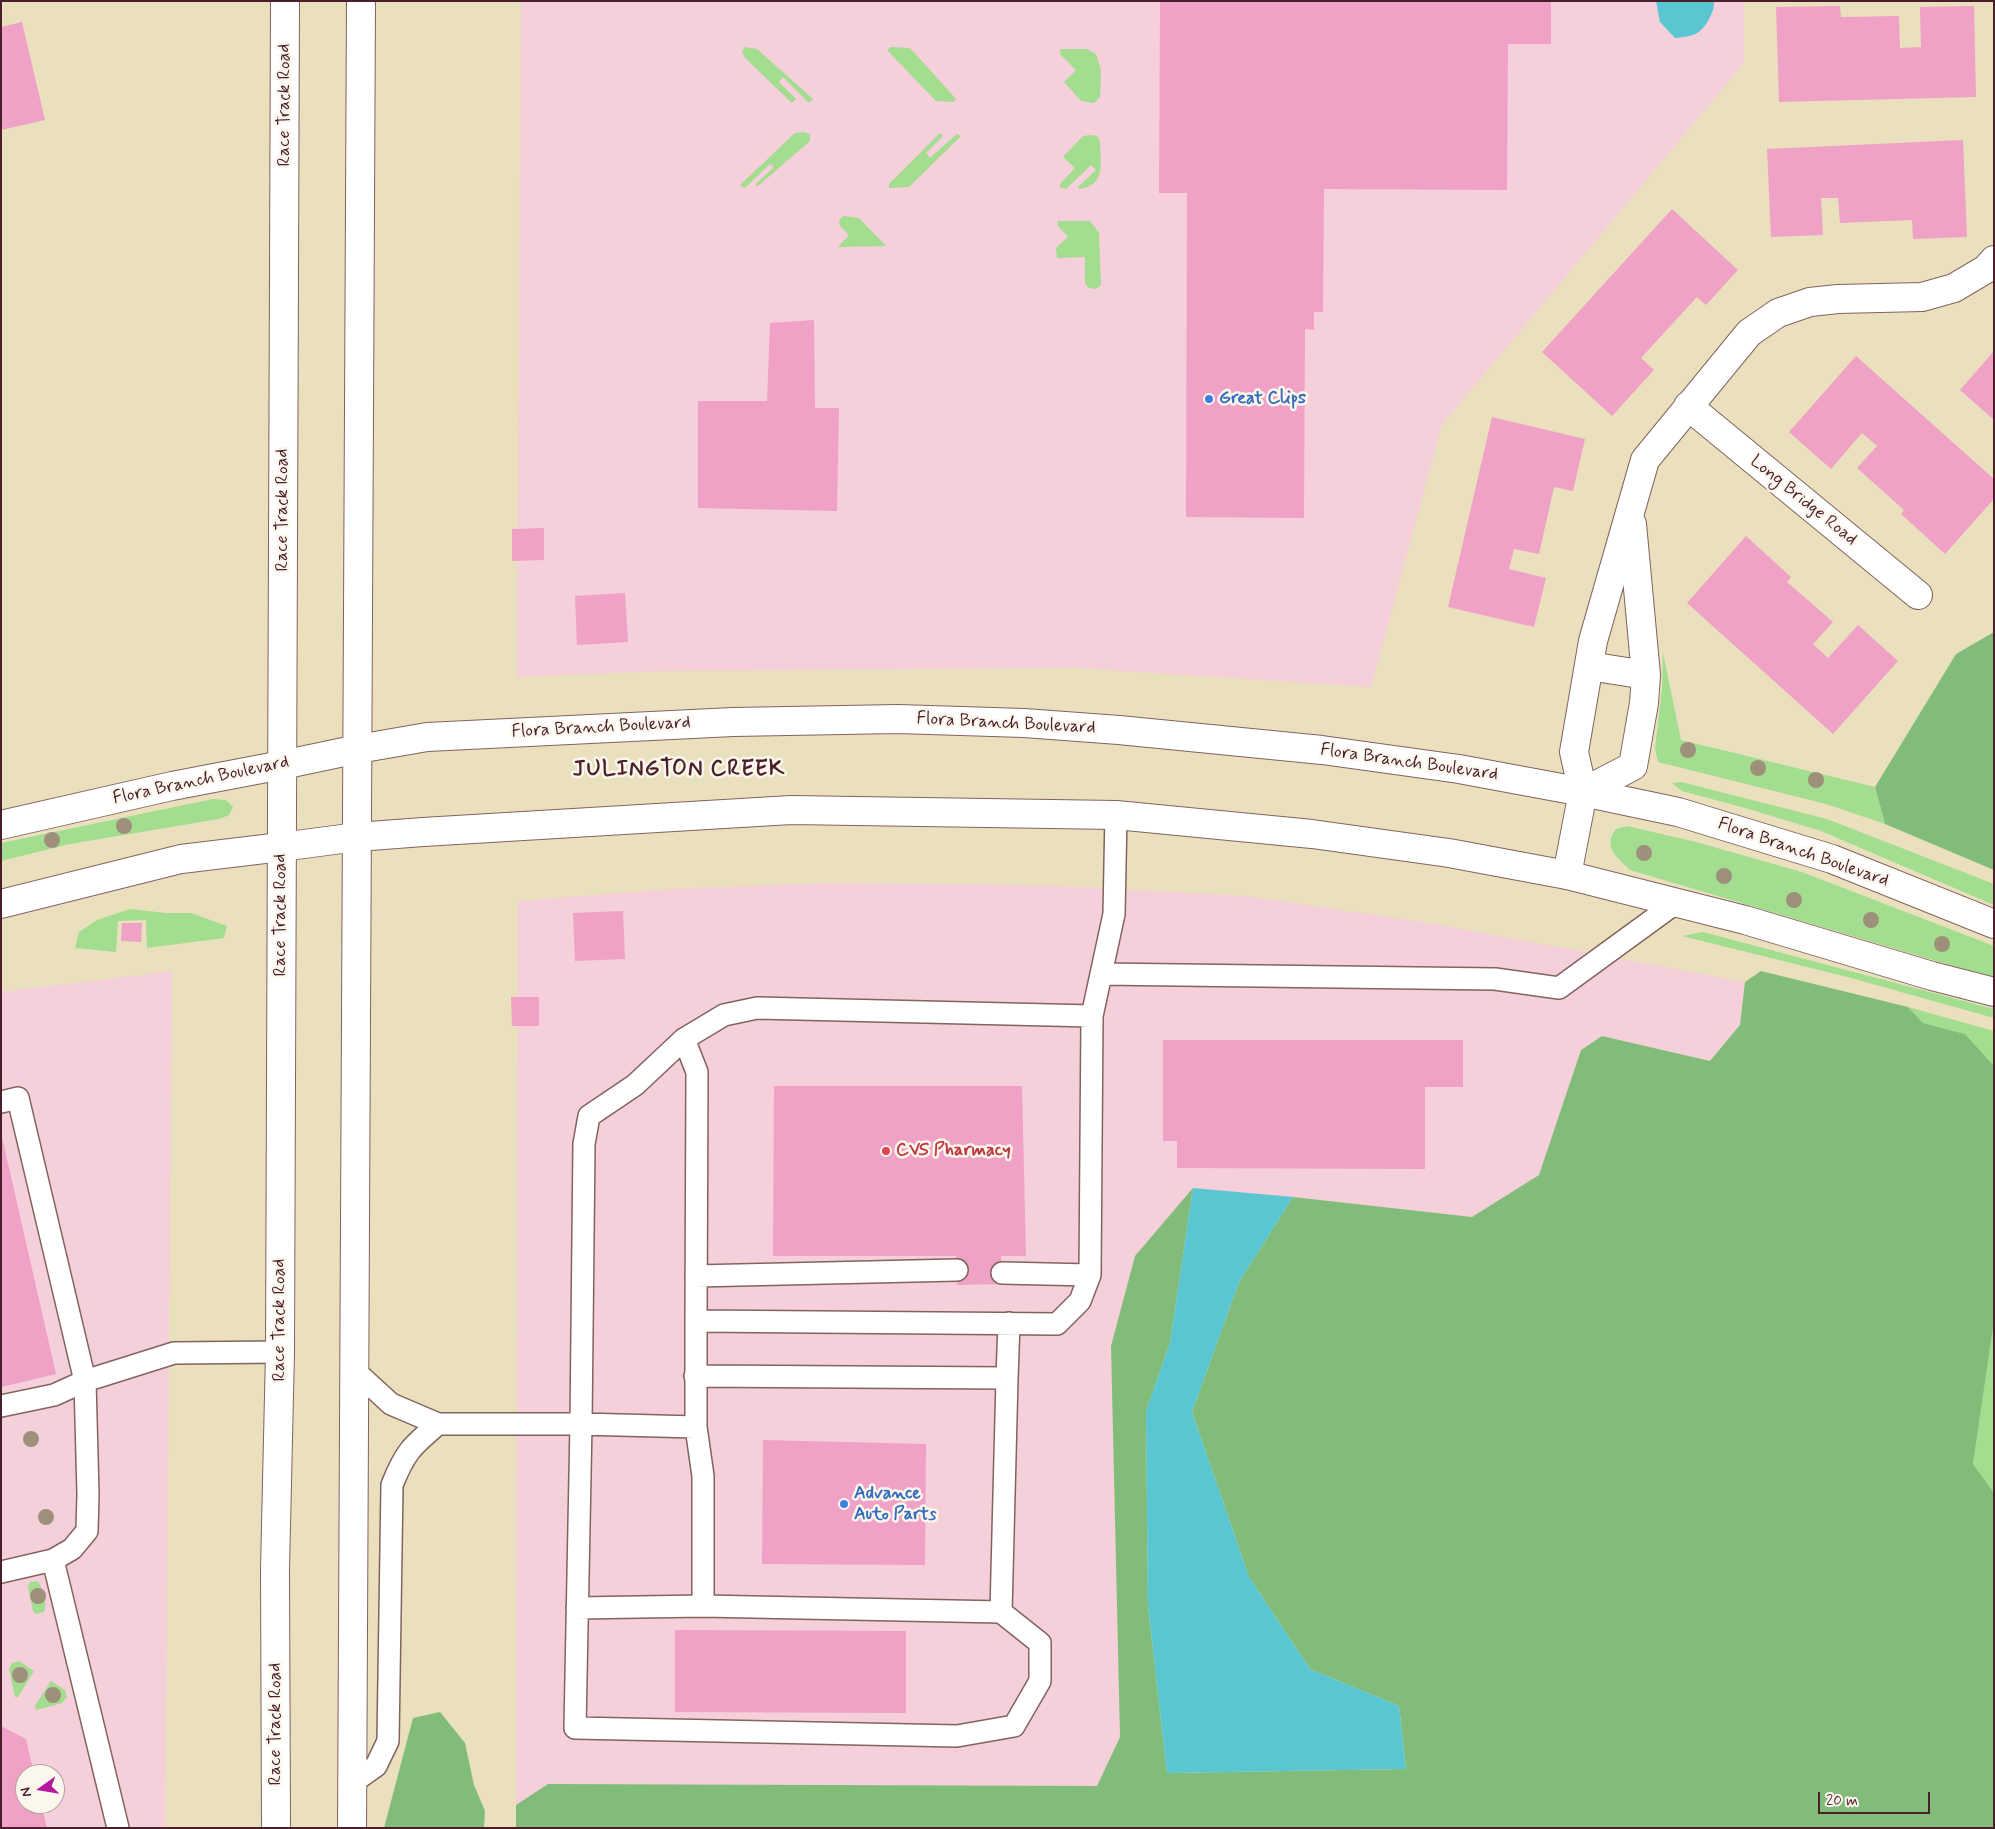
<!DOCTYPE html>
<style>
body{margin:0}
#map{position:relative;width:1995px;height:1829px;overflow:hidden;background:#eae0be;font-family:Mynerve,sans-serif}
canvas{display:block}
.frame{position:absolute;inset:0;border:2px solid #4a1f2b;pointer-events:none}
.north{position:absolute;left:15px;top:1764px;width:50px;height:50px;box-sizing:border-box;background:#fbf7ec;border:1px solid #b4a19f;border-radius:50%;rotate:257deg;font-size:14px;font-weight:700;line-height:20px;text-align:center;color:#4a1f2b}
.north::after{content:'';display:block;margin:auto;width:18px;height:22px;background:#b5179e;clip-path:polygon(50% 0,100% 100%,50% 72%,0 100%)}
.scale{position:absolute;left:1818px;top:1792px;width:112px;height:22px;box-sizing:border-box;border:2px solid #4a1f2b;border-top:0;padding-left:6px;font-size:15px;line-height:18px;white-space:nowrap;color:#4a1f2b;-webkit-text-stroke:4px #fbf7ec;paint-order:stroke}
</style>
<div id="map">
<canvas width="1995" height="1829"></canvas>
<div class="frame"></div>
<div class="north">N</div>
<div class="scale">20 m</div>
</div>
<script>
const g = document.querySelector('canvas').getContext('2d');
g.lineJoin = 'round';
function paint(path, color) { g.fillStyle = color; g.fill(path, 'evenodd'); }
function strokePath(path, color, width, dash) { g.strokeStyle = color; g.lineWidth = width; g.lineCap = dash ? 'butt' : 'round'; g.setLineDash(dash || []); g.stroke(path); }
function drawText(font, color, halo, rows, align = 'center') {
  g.font = font + ' Mynerve,sans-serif'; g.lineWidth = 5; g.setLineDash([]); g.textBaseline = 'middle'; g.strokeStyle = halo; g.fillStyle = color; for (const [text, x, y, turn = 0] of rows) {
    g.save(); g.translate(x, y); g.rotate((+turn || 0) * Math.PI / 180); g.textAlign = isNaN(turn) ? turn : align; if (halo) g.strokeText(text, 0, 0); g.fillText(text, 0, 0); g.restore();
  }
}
paint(new Path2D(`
 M521,1H1744V63L1442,425L1371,687L1076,668L665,671L517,677Z
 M826,883L961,884L1084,887L1246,896L1429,923L1745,982L1740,1025L1710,1061L1602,1036L1581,1050L1539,1175L1472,1217L1293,1197L1111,1346L1120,1737L1097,1787L548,1784L516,1805L518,901L673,889Z
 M172,971L165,1828H1V992ZM25,1774H55V1804H25Z`), '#f5cfda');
paint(new Path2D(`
 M745,47L757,49L813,99L809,103L783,77L779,82L796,99L792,103L745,58L742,51Z
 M891,47L910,48L956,99L953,102L936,101L887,50Z
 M1060,49H1087L1096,54L1101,70L1100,97L1094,103L1081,101L1064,82L1076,70L1060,54Z
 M803,132L810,134V141L758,186L755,185L774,167L770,164L745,188L740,185L795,133Z
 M940,133L943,136L926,153L930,158L957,134L961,136L909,187L889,188V184Z
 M1091,135L1097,136L1100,141C1100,163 1107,185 1079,189L1078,187L1096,170L1091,165L1066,189L1060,187V184L1075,168L1063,157L1083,136Z
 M843,216L859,218L886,246L838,247L849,235L840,226L839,221Z
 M1058,221H1090L1099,233L1101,285L1096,289L1089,288L1085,284V257L1057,258L1056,248L1068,237L1058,226Z
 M1663,653L1681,740L1875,787L1885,824L1826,804L1658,762L1655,748L1662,688Z
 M1681,782L1827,819L1994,884V905L1821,831L1745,808L1682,791L1672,783Z
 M213,799L226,800L233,807L229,815L219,819L70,844L1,861V843Z
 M1627,826L1696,842L1802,872L1994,946V978L1630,870C1617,857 1602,847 1616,829Z
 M130,909L166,913H191L227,926L224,938L147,948L146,920L118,921L116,952L75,948L79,932L97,920Z
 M1703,932L1994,1009V1018L1851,978L1682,936Z
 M1908,1007L1994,1031V1066L1965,1034L1923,1023Z
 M1994,1321V1493L1973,1464Z
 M37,1581C43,1587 48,1604 44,1612L36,1614L33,1611L28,1587L30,1582Z
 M19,1661L34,1671L18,1697H15L9,1669L12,1663Z
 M51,1681L65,1690L67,1697L62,1703L36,1710L35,1706Z`), '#a3dd8f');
paint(new Path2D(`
 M1994,632V870L1885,824L1875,787L1956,654Z
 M1761,971L1908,1007L1923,1023L1965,1034L1994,1066V1321L1973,1464L1994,1493V1828H516V1805L548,1784L1097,1786L1120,1737L1111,1346L1135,1256L1193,1188L1170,1343L1146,1411L1148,1606L1167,1773L1406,1769L1399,1706L1310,1669L1249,1577L1192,1412L1239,1282L1293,1197L1472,1217L1539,1175L1581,1050L1602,1036L1710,1061L1740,1025L1745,982Z
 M440,1712L465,1743L474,1785L485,1811L484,1828H384L413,1718Z`), '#82bc7a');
paint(new Path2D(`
 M1656,1H1714C1714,8 1713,11 1710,17C1701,35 1694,36 1675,38L1660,22Z
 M1193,1188L1293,1197L1239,1282L1192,1412L1249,1577L1310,1669L1399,1706L1406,1769L1167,1773L1148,1606L1146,1411L1170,1343Z`), '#59c6d2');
paint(new Path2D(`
 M1160,1H1551V44H1508L1507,190L1324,189L1323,312H1314V330L1305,329L1304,518L1186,517L1187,193H1159Z
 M1840,6L1841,17L1899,16L1900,48L1921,47L1920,7L1974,6L1976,97L1779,102L1776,7Z
 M22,22L45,120L1,130V27Z
 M1963,140L1967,237L1913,239L1912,220L1840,223L1838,198H1821L1823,235L1771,237L1767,149Z
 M1672,209L1738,270L1706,305L1697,297L1641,358L1654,370L1612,416L1542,352Z
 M814,320L815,408H839L837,511L698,508V401H767L770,323Z
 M1994,351V420L1960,390Z
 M1856,356L1994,479V499L1945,554L1901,514L1904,510L1857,468L1877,446L1862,433L1831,469L1789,432Z
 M1492,417L1585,439L1573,491L1554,487L1539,554L1514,549L1509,569L1546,578L1534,627L1448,607Z
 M544,528V560L512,561V529Z
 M1746,536L1791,577L1787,582L1833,622L1813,644L1828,658L1858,625L1898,661L1833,734L1687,603Z
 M625,593L628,642L577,645L575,596Z
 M623,911L625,959L575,961L573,913Z
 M122,923H142L141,942L121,941Z
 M511,997H539V1026H512Z
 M1163,1040H1463V1087H1425V1169L1177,1168V1141H1163Z
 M774,1086H1022L1026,1256H1001L1002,1284L957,1285L956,1256H773Z
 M1,1133L56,1374L1,1387Z
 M763,1440L926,1444L925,1565L762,1564Z
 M675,1630L906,1631V1713L675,1712Z
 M1,1726L26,1739L34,1774H25V1804H41L47,1828H1Z`), '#efa1c6');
const service = new Path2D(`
 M1101,974L1495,979L1559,988L1677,902
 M684,1039L697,1072L696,1321
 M1,1102L18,1098L85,1381L88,1494L87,1531L72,1549L53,1560L1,1572
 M1002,1273L1090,1275
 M696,1276L957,1270
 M355,1371L391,1404L438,1424H581L584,1144L589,1116L635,1085L684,1039L724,1015L757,1008L1092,1016
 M695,1376L1007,1378L1001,1612
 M1007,1378L1009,1323
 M1,1406L54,1395L85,1381L174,1353L280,1352
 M696,1427L703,1476V1606
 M53,1560L118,1828
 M577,1608L703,1606L1001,1612L1040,1643V1681L1014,1726L957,1736L575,1728L581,1424L696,1427V1321L1057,1324L1080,1301L1090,1275L1092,1016L1114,914L1116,815
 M352,1783L376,1766L388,1741L392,1485C405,1452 412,1446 438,1424`);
const minor = new Path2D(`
 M1688,406L1918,595
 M1589,666L1646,675
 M1583,792L1633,766L1644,703L1646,675L1632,524
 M1,825L172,786L282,765
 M1567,875L1583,792L1574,752L1593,641L1645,460L1749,333L1778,313L1810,302L1838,299L1922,297L1954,288L1986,269L1994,260
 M1,904L181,859L281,847`);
const tertiary = new Path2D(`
 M282,765L358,749L427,737L733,722L898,719L1024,723L1119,730L1322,750L1459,769L1583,792L1678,812L1832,859L1994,924
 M281,847L357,837L423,832L791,810L1116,815L1312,834L1449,853L1567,875L1745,920L1932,976L1994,992`);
const primary = new Path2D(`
 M276,1828L275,1569L280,1352L285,1
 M352,1828L361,1`);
strokePath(service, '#82635e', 24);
strokePath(minor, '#82635e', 30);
strokePath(tertiary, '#82635e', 30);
strokePath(primary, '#82635e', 30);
strokePath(service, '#fff', 21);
strokePath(minor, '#fff', 28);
strokePath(tertiary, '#fff', 28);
strokePath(primary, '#fff', 28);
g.fillStyle = '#9e907b';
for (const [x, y] of [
 [1688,750],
 [1758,768],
 [1816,780],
 [124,826],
 [52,840],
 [1644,853],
 [1724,876],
 [1794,900],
 [1871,920],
 [1942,944],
 [31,1439],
 [46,1517],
 [38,1596],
 [20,1675],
 [53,1695]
]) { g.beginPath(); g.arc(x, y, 8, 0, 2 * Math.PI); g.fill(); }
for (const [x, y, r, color] of [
 [1209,399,5,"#3f7fe0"],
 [886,1151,5,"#e0444e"],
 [844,1504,5,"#3f7fe0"]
]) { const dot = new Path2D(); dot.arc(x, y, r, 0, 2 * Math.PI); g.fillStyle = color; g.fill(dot); strokePath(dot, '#fbf7ec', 2); }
drawText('18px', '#4a1f2b', '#fbf7ec', [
 ["Race Track Road",285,105,-90],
 ["Long Bridge Road",1803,501,39],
 ["Race Track Road",283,510,-90],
 ["Flora Branch Boulevard",1006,724,3],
 ["Flora Branch Boulevard",601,728,-3],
 ["Flora Branch Boulevard",1409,763,8],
 ["Flora Branch Boulevard",201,781,-12],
 ["Flora Branch Boulevard",1803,853,19],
 ["Race Track Road",281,915,-90],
 ["Race Track Road",280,1320,-90],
 ["Race Track Road",276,1724,-90]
]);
drawText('bold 18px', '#366cbe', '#fbf7ec', [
 ["Great Clips",1219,399],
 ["Advance",854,1494],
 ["Auto Parts",854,1515]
], 'left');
drawText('bold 18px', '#be3a42', '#fbf7ec', [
 ["CVS Pharmacy",896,1151]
], 'left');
g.letterSpacing = '1px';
drawText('bold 22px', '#4a1f2b', '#fbf7ec', [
 ["JULINGTON CREEK",679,770]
]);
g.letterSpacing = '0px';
</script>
